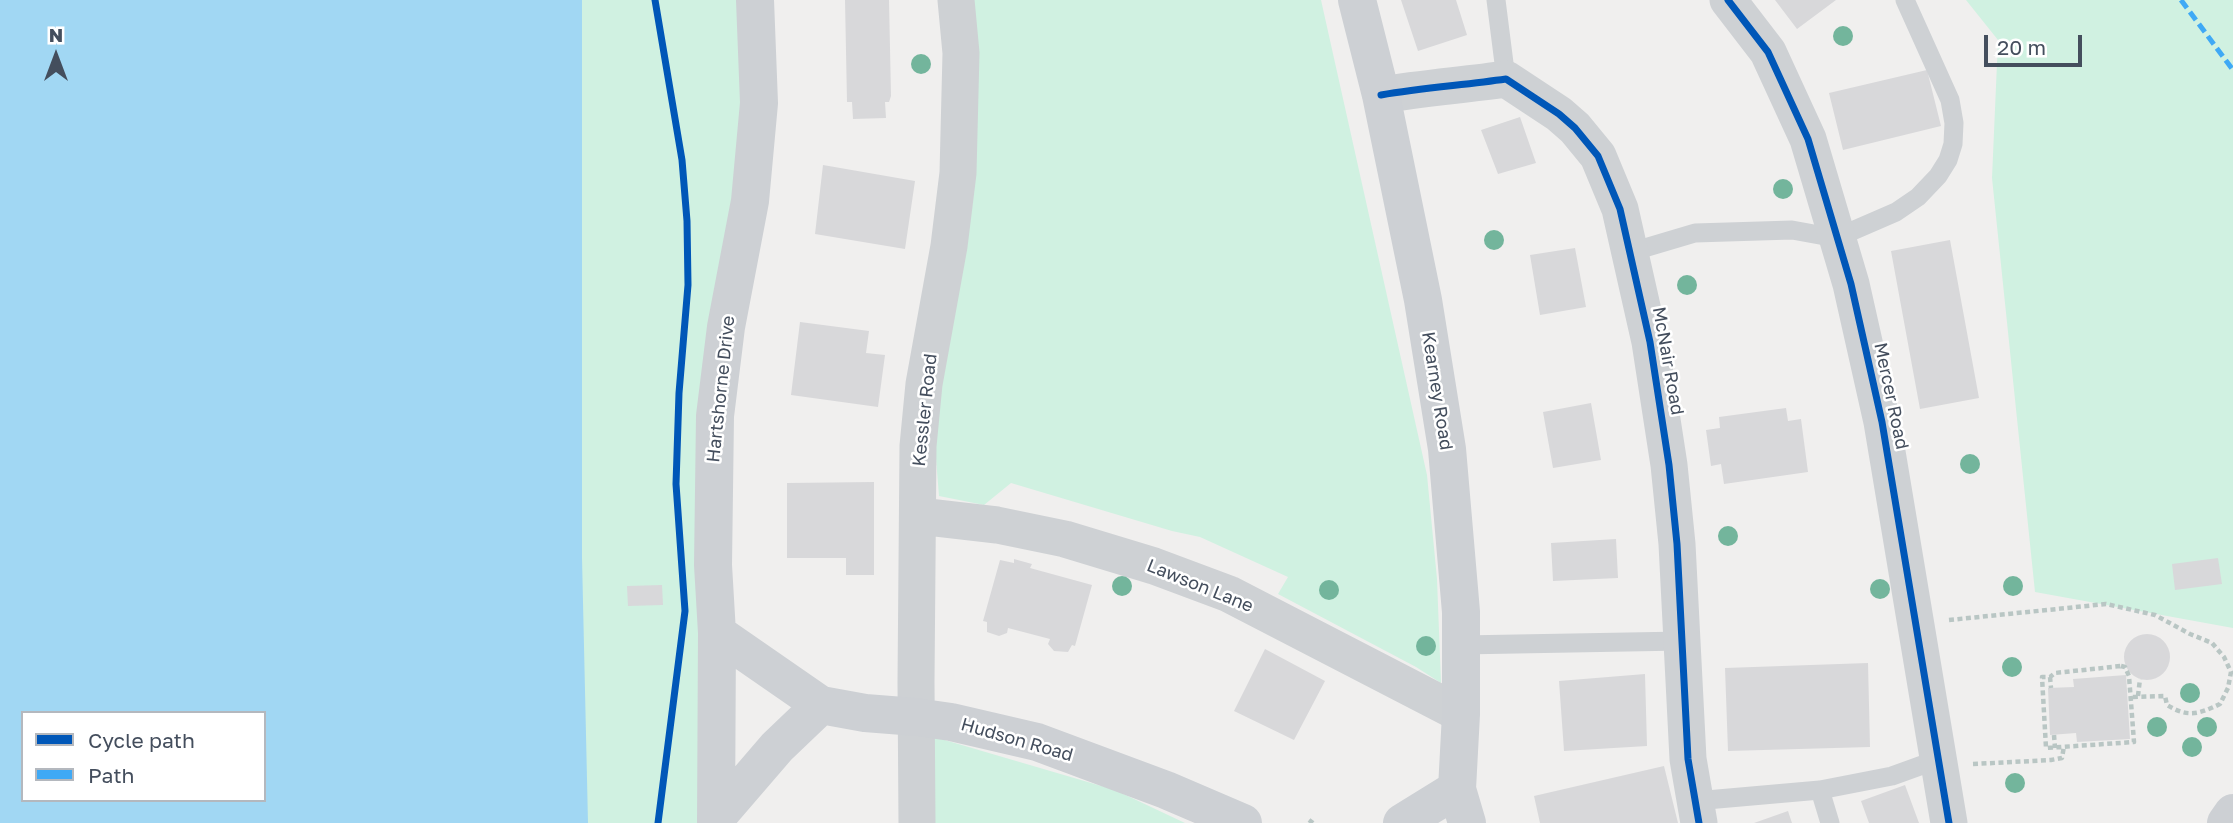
<!DOCTYPE html>
<style>
body{margin:0}
#map{position:relative;width:2233px;height:823px;overflow:hidden;background:#f0efee;font-family:"Golos Text",sans-serif}
canvas{display:block}
.legend{position:absolute;left:21px;top:711px;width:245px;height:91px;box-sizing:border-box;background:#fff;border:2px solid #b4b8be;margin:0;padding:9px 12px;list-style:none;font-size:21px;color:#444e5d}
.legend li{display:flex;align-items:center;gap:14px;height:35px}
.legend b{width:35px;border:2px solid #b4b8be}
.north{position:absolute;left:21px;top:21px;width:70px;height:70px;-webkit-text-stroke:5px #fff;paint-order:stroke;rotate:0deg;font-size:19px;font-weight:700;line-height:28px;text-align:center;color:#444e5d}
.north::after{content:'';display:block;margin:auto;width:24px;height:32px;background:#444e5d;clip-path:polygon(50% 0,100% 100%,50% 72%,0 100%)}
.scale{position:absolute;left:1984px;top:35px;width:98px;height:32px;box-sizing:border-box;border:4px solid #444e5d;border-top:0;padding-left:9px;font-size:21px;line-height:24px;white-space:nowrap;color:#444e5d;-webkit-text-stroke:5px #fff;paint-order:stroke}
</style>
<div id="map">
<canvas width="2233" height="823"></canvas>
<ul class="legend">
<li><b style="height:9px;background:#0057b8"></b>Cycle path</li>
<li><b style="height:9px;background:#3fa9f5"></b>Path</li>
</ul>
<div class="north">N</div>
<div class="scale">20 m</div>
</div>
<script>
const g = document.querySelector('canvas').getContext('2d');
g.lineJoin = 'round';
function paint(path, color) { g.fillStyle = color; g.fill(path, 'evenodd'); }
function strokePath(path, color, width, dash) { g.strokeStyle = color; g.lineWidth = width; g.lineCap = dash ? 'butt' : 'round'; g.setLineDash(dash || []); g.stroke(path); }
function drawText(font, color, halo, rows, align = 'center') {
  g.font = font + ' "Golos Text",sans-serif'; g.lineWidth = 5; g.setLineDash([]); g.textBaseline = 'middle'; g.strokeStyle = halo; g.fillStyle = color; for (const [text, x, y, turn = 0] of rows) {
    g.save(); g.translate(x, y); g.rotate((+turn || 0) * Math.PI / 180); g.textAlign = isNaN(turn) ? turn : align; if (halo) g.strokeText(text, 0, 0); g.fillText(text, 0, 0); g.restore();
  }
}
paint(new Path2D(`
 M561,0H756L708,427L716,823H570Z
 M962,0H1321L1427,475L1437,579L1441,683L1416,667L1278,594L1288,577L1200,537L1172,531L1011,483L984,505L939,496L934,434Z
 M1966,0H2233V628L2035,592L1992,178L1998,40Z
 M931,736L1115,790L1185,823H935Z`), '#d0f1e1');
paint(new Path2D(`
 M0,0H582V558L588,823H0ZM23,713H264V800H23Z`), '#a1d7f3');
paint(new Path2D(`
 M845,0H889L891,96L889,102H885L886,118L853,119L852,102H847Z
 M1401,0H1456L1467,35L1418,51Z
 M1775,0H1836L1797,29Z
 M1927,70L1941,126L1843,150L1829,93Z
 M1520,117L1536,163L1498,174L1481,130Z
 M823,165L915,181L905,249L815,234Z
 M1950,240L1979,398L1920,409L1891,251Z
 M1575,248L1586,307L1540,315L1530,255Z
 M800,322L869,331L866,353L885,355L878,407L791,395Z
 M1591,403L1601,460L1553,468L1543,412Z
 M1786,408L1788,421L1801,419L1808,472L1724,484L1721,464L1711,466L1706,430L1720,428L1719,417Z
 M874,482V575H846V558H787V483Z
 M1616,539L1618,578L1553,581L1551,543Z
 M2218,558L2222,584L2175,590L2172,564Z
 M1014,559L1032,564L1030,568L1092,585L1075,646L1072,645L1068,652L1054,651L1048,644L1050,639L1008,628L1007,633L999,636L987,632V622L983,621L1000,560L1014,563Z
 M662,585L663,605L628,606L627,586Z
 M2124 657a23 23 0 1 1 46 0a23 23 0 1 1-46 0Z
 M1265,649L1325,681L1294,740L1234,711Z
 M1868,663L1870,747L1728,751L1725,668Z
 M1645,674L1647,746L1564,751L1559,681Z
 M2126,675L2130,739L2077,742L2076,733L2050,735L2048,688L2074,687L2073,679Z
 M1664,766L1678,823H1540L1534,796Z
 M1905,785L1919,823H1869L1861,801Z
 M1788,811L1792,823H1754Z`), '#d8d8da');
strokePath(new Path2D(`
 M1949,620L2106,604L2155,615L2190,634L2212,643L2224,657L2231,672L2228,688L2220,704C2199,714 2188,718 2167,705L2165,696L2130,697
 M2121,666L2125,667L2129,676L2134,742L2046,748L2042,677H2050L2055,673Z
 M2050,677L2051,688
 M2138,696L2140,679
 M2054,735L2055,748
 M1973,764L2051,760L2062,758L2064,746
 M1309,820L1313,823`), '#b9c6c4', 4.5, [5, 3.5]);
strokePath(new Path2D(`
 M1496,0L1506,79
 M1631,252L1695,233L1792,230L1836,238L1896,212L1918,197L1938,176L1948,160L1953,144L1954,123L1950,100L1905,0
 M1461,645L1683,641
 M1820,790L1830,823
 M1695,801L1820,790L1892,776L1939,759`), '#ced1d4', 19);
strokePath(new Path2D(`
 M1728,0L1768,52L1808,139L1851,284L1882,422L1949,823
 M1381,95C1423,88 1464,85 1506,79L1559,114L1575,128L1598,156L1620,209L1650,342L1669,465L1677,544L1688,759L1699,823
 M919,516L997,525L1065,539L1154,566L1229,594L1461,714
 M917,823L916,682L918,446L924,384L949,246L958,173L961,53L956,0`), '#ced1d4', 37);
strokePath(new Path2D(`
 M1357,0L1381,95L1423,300L1447,449L1461,612V714L1457,789L1467,823
 M717,633L821,705L865,713L916,717L951,722L1037,742L1166,790L1243,823
 M716,818L777,747L821,705
 M716,823L717,633L713,565L715,416L726,327L750,201L759,103L755,0
 M1402,823L1457,789
 M2226,823L2233,813`), '#cdd0d4', 38);
strokePath(new Path2D(`
 M2181,0L2233,70`), '#3fa9f5', 5, [10, 5]);
strokePath(new Path2D(`
 M655,0L682,160L687,221L688,285L679,393L676,484L685,611L658,823
 M1728,0L1768,52L1808,139L1851,284L1882,422L1949,823
 M1381,95C1423,88 1464,85 1506,79L1559,114L1575,128L1598,156L1620,209L1650,342L1669,465L1677,544L1688,759L1699,823`), '#0057b8', 7);
g.fillStyle = '#73b59c';
for (const [x, y] of [
 [1843,36],
 [921,64],
 [1783,189],
 [1494,240],
 [1687,285],
 [1970,464],
 [1728,536],
 [1122,586],
 [2013,586],
 [1880,589],
 [1329,590],
 [1426,646],
 [2012,667],
 [2190,693],
 [2157,727],
 [2207,727],
 [2192,747],
 [2015,783]
]) { g.beginPath(); g.arc(x, y, 10, 0, 2 * Math.PI); g.fill(); }
drawText('18px', '#444e5d', '#fff', [
 ["McNair Road",1668,361,80],
 ["Hartshorne Drive",721,389,-84],
 ["Kearney Road",1437,391,81],
 ["Mercer Road",1891,396,78],
 ["Kessler Road",925,410,-84],
 ["Lawson Lane",1200,586,22],
 ["Hudson Road",1017,740,16]
]);
</script>
